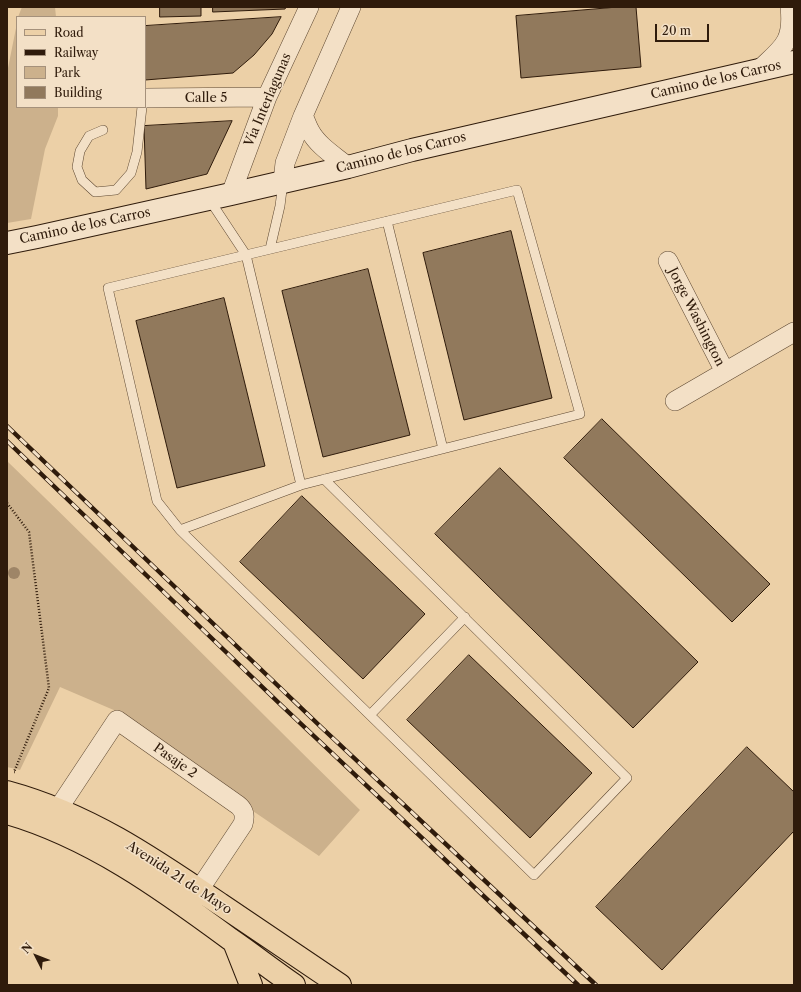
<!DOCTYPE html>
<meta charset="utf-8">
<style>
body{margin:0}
#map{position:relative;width:801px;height:992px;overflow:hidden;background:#ecd0a7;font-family:"Libre Caslon Text",serif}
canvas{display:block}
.frame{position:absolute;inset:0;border:8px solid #2f1b0b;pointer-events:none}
.legend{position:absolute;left:16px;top:16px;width:130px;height:92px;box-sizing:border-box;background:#f3e0c6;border:1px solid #a5917b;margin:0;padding:5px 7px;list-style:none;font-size:12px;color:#2f1b0b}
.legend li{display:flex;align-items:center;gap:8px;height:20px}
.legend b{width:20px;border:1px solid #a5917b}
.north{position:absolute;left:16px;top:936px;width:40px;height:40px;-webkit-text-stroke:3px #f3e0c6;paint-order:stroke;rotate:312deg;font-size:11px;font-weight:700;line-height:16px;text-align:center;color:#2f1b0b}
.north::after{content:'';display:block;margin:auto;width:14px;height:18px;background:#2f1b0b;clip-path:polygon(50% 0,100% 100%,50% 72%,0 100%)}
.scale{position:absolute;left:655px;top:24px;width:54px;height:18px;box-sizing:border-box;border:2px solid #2f1b0b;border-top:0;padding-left:5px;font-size:12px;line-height:14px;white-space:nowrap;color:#2f1b0b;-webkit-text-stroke:3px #f3e0c6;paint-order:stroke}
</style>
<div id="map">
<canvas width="801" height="992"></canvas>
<div class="frame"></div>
<ul class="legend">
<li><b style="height:5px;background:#ecd0a7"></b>Road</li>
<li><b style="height:5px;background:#2f1b0b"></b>Railway</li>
<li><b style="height:11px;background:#ccb18c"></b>Park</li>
<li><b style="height:11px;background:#91795c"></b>Building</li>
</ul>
<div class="north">N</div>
<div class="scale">20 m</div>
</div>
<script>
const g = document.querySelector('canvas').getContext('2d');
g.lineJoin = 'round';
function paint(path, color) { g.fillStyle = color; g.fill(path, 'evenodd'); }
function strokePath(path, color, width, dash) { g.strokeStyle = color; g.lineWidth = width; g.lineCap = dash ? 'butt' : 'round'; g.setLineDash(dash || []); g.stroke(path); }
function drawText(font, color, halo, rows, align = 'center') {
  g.font = font + ' "Libre Caslon Text",serif'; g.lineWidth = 3; g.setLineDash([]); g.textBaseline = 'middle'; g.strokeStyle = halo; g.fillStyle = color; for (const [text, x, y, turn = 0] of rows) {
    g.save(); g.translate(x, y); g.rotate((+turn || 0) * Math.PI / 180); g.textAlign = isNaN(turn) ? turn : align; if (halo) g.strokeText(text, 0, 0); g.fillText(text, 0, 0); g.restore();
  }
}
paint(new Path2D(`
 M22,7H55L56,17H18Z
 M17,23V107H58V116L45,149L31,219L7,223V73Z
 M7,461C126,576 242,694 360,810L319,856L250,809L116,711L60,687L20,770L7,767Z`), '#ccb18c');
const building = new Path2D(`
 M160,7H201V16L160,17Z
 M213,7H286L285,9L213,12Z
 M618,7H636L641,67L521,78L516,16Z
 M281,17L272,34L254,55L233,73L145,80V26Z
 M232,121L207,174L146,189L144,126Z
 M511,231L552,398L464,420L423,253Z
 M368,269L410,435L323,457L282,291Z
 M224,298L265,466L177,488L136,321Z
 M602,419L770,584L732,622L564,458Z
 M500,468L698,662L633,728L435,534Z
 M302,496L425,614L363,679L240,562Z
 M469,655L592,773L530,838L407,720Z
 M747,747L794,792V831L662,970L596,907Z`);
paint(building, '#91795c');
strokePath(building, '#2f1b0b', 1);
const service = new Path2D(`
 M103,130L89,136L80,151L77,167L82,180L95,192L116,190L131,173L137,152L142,107
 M517,190L580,414L301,485L180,530L157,501L108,288Z
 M209,199L246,255L301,485
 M387,221L443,449
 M270,249L280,206L283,182
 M180,530L534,875L627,778L324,479
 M370,715L465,617`);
const minor = new Path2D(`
 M758,71C782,48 794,43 790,7
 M145,98L267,97
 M303,116C306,121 307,126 310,131C318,146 335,156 348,167
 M283,181L285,163L303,116L351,7
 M231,194L267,97L309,7
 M668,261L725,372
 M675,401L794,332
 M58,809L117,720L235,803C243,808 246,814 243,824L199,890`);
const secondary = new Path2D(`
 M7,243L37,237L231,194L348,167L412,150L794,62`);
const primary = new Path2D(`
 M7,792C88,814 151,857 220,904C260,931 300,958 340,985
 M7,813C90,837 161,888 230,939C252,954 272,970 294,985
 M234,942L251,985`);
strokePath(service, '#5e4832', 10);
strokePath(minor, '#5e4832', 20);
strokePath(secondary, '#2f1b0b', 24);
strokePath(primary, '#2f1b0b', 24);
strokePath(new Path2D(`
 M7,503L29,532L49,688L14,772H15`), '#2f1b0b', 2.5, [1, 2]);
strokePath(service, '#f3e0c6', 9);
strokePath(minor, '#f3e0c6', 19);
strokePath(secondary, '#f3e0c6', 22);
strokePath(primary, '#ecd0a7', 22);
const rail = new Path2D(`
 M7,426L321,727L596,985
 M7,441L281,705L578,985`);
strokePath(rail, '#2f1b0b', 4.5);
strokePath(rail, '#f3e0c6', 3, [9]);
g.fillStyle = '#9e8567';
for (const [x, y] of [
 [14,573]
]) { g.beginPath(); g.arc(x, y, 6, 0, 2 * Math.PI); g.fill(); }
drawText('13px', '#2f1b0b', '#f3e0c6', [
 ["Camino de los Carros",716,80,-13],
 ["Calle 5",206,98],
 ["Vía Interlagunas",268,100,-67],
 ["Camino de los Carros",401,153,-14],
 ["Camino de los Carros",85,226,-12],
 ["Jorge Washington",696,317,63],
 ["Pasaje 2",175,761,35],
 ["Avenida 21 de Mayo",179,878,33]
]);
</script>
